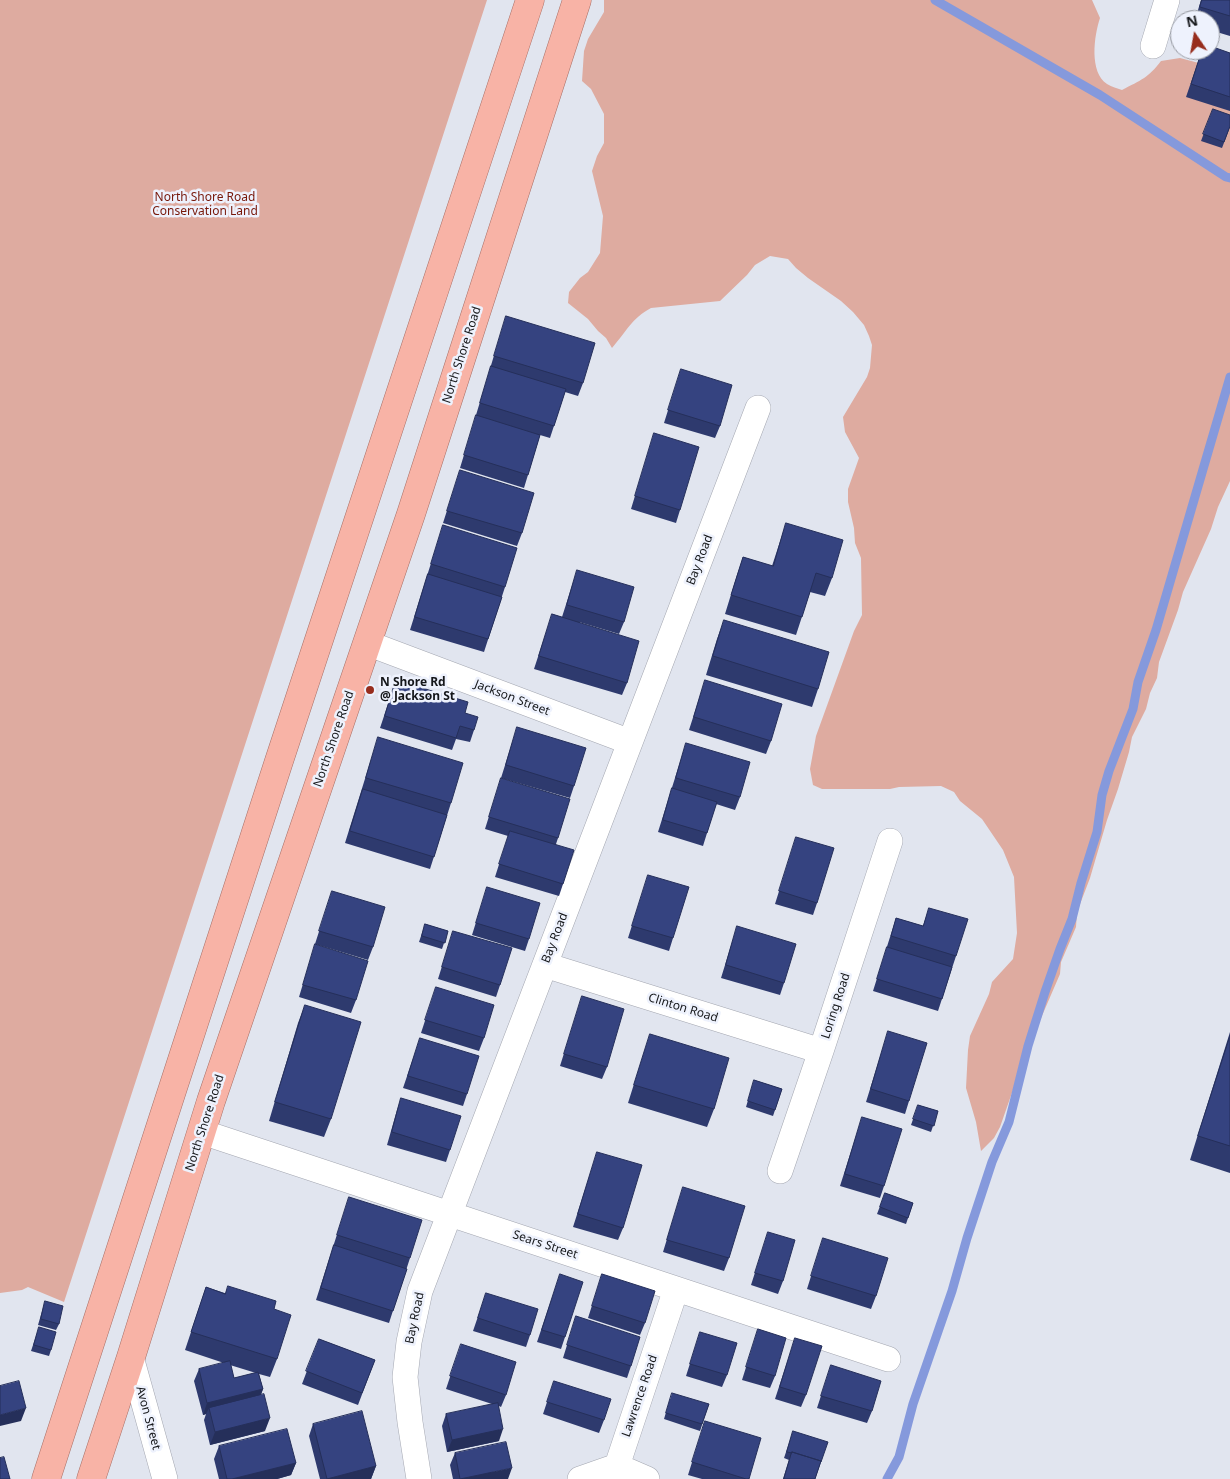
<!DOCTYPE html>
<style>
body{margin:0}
#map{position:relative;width:1230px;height:1479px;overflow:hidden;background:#e1e5ef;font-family:"Noto Sans",sans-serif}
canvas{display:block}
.north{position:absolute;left:1170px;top:10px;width:50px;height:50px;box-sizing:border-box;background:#eef2fd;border:1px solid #979aa2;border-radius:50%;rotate:348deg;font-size:14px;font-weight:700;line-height:20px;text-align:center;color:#15171a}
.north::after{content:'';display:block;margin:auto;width:18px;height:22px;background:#972d1d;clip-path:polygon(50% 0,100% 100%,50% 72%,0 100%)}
</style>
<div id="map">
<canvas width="1230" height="1479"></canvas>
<div class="north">N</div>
</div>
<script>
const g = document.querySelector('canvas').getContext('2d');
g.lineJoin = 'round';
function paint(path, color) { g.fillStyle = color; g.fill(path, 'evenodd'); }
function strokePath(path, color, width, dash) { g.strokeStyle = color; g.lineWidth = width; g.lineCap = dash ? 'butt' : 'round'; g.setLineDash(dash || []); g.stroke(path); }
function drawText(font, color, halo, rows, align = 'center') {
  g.font = font + ' "Noto Sans",sans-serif'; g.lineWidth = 5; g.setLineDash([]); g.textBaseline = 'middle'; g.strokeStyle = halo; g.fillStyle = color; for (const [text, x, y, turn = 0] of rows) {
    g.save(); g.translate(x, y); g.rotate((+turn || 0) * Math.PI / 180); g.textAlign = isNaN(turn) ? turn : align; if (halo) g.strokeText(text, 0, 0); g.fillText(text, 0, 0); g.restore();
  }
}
paint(new Path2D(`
 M0,0H487L64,1302L28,1287L22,1290L0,1293Z
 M604,0H1092L1100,18C1094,36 1089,72 1107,84C1112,87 1117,88 1122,90C1141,80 1148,78 1161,61L1180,58L1210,66L1230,74V481L1218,507L1211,529L1183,592L1178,610L1159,662L1157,678L1150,693L1146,709L1132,737L1129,752L1118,789L1107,820L1090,878L1077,912L1076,927L1061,962L1060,974L1035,1032L1021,1075L1014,1087L1000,1127L994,1138L981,1151L976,1122L966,1088L968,1050L970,1036L989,994L992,982L1013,959L1017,933L1014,877L1003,850L982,819L960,801L954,792L941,786L899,787L890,789H822L813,785L810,769L816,736L854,631L862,615L861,558L855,543L854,528L848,502V489L859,458L845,432L843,417L867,377L870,368L872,345L869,336L864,325L853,312L841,301L808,278L796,268L788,259L770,256L755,265L747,275L720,301L651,308C632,318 626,332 612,348L606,338L598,331L588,319L568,303L569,292L580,278L588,272L600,253L603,216L592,171L597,156L604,143V114L591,89L582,81L584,51L588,39L604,12Z`), '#deaba0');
strokePath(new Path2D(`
 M935,0L1100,95L1226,177L1230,178
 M887,1479L899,1457L913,1404L952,1291L967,1238L992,1162L1009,1122L1028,1046L1045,992L1060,949L1072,919L1081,883L1097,832L1102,795L1109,771L1133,709L1138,682L1156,630L1230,377`), '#8599dc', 9);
const minor = new Path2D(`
 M1153,46L1167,0
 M367,643L630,742
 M545,965L821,1051
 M202,1132L888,1359
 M780,1171L821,1051L890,841
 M131,1357L165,1479
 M617,1466L676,1289
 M617,1466L647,1479
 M419,1479L410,1422L405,1377L409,1342L420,1291L758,408
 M580,1479L617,1466`);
const trunk = new Path2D(`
 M46,1479L279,761L530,0
 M91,1479L131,1357L211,1101L411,514L577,0`);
strokePath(minor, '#a4a7b1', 26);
strokePath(trunk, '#a87067', 29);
strokePath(minor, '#fff', 25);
strokePath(trunk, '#f8b3a6', 28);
paint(new Path2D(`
 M1201,0H1230V36L1210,30V20H1195Z
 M1202,50L1230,53V111L1186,97Z
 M1213,109L1230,127L1222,148L1201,141Z
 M506,316L583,383L578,396L565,392L550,438L540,435L524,488L460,468L502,329Z
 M681,369L720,426L715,438L664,423Z
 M654,433L680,510L676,523L631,509Z
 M460,470L522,533L517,546L443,523Z
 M786,523L832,578L825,596L810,592L796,635L725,614L737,575L743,557L772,566Z
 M443,525L505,587L484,652L410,630Z
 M577,570L624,622L619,634L579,622L627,683L622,695L534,669L552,614L562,617Z
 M724,620L818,689L812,707L706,675L717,639Z
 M396,680L465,713L474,730L470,742L456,739L452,750L380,728Z
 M705,680L771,741L766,754L689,730Z
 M517,727L574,786L570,798L501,778Z
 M378,737L451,803L430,869L345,843Z
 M686,743L740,797L735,810L716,804L703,846L658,832Z
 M501,778L558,838L556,844L563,884L559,896L495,877L508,836L485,829Z
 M796,837L817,903L813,915L775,904Z
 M648,875L673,938L669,951L628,938Z
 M487,887L529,939L525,951L472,935Z
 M332,891L373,947L368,960L315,944Z
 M929,908L956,956L938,1011L873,991L896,918L923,926Z
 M425,924L448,931L442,949L419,942Z
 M737,926L784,983L780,995L721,978Z
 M453,931L500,985L496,997L438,979Z
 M315,944L356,1000L351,1013L299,997Z
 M436,987L484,1038L479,1051L421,1033Z
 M582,996L607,1067L602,1079L560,1066Z
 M305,1005L331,1119L324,1137L269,1121L298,1023Z
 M888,1031L909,1101L905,1114L866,1102Z
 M1230,1032V1173L1190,1160Z
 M650,1034L714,1109L707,1127L628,1103L644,1052Z
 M420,1038L467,1094L463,1106L403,1088Z
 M754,1080L782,1089L773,1116L746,1107Z
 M401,1098L450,1150L446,1162L387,1145L397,1110Z
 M918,1105L938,1111L931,1132L911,1125Z
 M862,1117L884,1186L880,1198L840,1186Z
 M597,1152L623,1228L618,1240L573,1227Z
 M683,1187L729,1258L724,1271L663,1252Z
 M885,1193L913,1203L906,1224L877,1214Z
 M349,1197L410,1258L389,1323L316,1300Z
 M768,1232L783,1281L778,1294L751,1285Z
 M823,1238L876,1296L871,1309L807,1289Z
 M560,1274L565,1337L561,1349L537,1342Z
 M602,1274L645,1323L640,1335L588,1318Z
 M206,1287L274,1309L277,1359L270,1377L259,1374L263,1389L261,1395L265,1431L210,1445L204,1420L206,1414L203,1415L194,1381L199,1369L224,1363L185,1350ZM230,1365L256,1373L234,1378Z
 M486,1293L530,1335L526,1347L473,1331Z
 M45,1301L59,1324L56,1330L38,1325Z
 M576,1316L631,1366L627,1378L563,1358Z
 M39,1327L51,1350L49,1356L31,1351Z
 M758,1329L775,1376L770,1388L742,1380Z
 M700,1332L727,1375L722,1387L686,1376Z
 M795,1338L806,1395L801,1407L775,1399Z
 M319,1339L375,1360L358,1405L302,1384Z
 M457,1356L506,1395L501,1407L499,1406V1441L447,1452L442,1426L446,1414L492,1404L446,1389Z
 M831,1365L872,1411L867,1423L817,1408Z
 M554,1381L604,1420L599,1433L543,1414Z
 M670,1399L709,1404L700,1431L664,1419Z
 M705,1421L749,1479H702L688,1475Z
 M313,1424L376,1466L371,1479H320L309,1436Z
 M793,1431L821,1462L815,1479H783L789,1460L784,1458Z
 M219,1446L296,1463L291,1475L277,1479H219L214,1459Z
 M455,1453L508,1479H453L450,1465Z`), '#2e3a6e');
paint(new Path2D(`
 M263,1389L258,1401L209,1408L206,1414L203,1415L207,1403Z
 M26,1408L21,1421L0,1426V1415Z
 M270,1418L265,1431L210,1445L215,1432Z
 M503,1429L499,1441L447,1452L452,1440Z
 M296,1463L291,1475L277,1479H232Z
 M376,1466L371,1479H327Z
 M512,1468L508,1479H460Z`), '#252f5a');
const building = new Path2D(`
 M1202,0H1230V16L1200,7Z
 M1210,46L1230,53V97L1191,84L1202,50H1210Z
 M1213,109L1230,115V126L1224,142L1203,134Z
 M506,316L595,343L583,383L494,356Z
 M491,366L566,389L554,426L480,403Z
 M681,369L732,385L720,426L668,410Z
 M476,415L540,435L528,475L464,455Z
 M654,433L699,447L680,510L635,496Z
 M460,470L534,493L522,533L447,511Z
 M786,523L843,540L832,578L816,573L802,617L731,595L743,557L773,566Z
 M443,525L517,548L505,587L431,564Z
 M577,570L634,587L624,622L567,605Z
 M428,574L502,597L488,639L415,617Z
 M552,614L639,641L627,683L539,656Z
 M724,620L829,652L818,689L713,656Z
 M396,680L468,702L465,713L478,717L474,730L460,726L456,738L385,716Z
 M705,680L782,704L771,741L694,717Z
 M517,727L586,748L574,786L506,765Z
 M378,737L463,763L451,803L366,778Z
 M686,743L750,762L740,797L676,778Z
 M501,778L570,799L558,838L489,817Z
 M672,788L717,802L707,833L663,820Z
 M363,789L447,815L434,857L350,831Z
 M510,831L574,850L563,884L499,864Z
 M796,837L834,848L817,903L779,891Z
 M648,875L689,887L673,938L632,926Z
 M487,887L540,903L529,939L476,923Z
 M332,891L385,907L373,947L319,931Z
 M929,908L968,919L956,956L891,936L896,918L923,926Z
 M425,924L448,931L445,943L422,936Z
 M737,926L796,944L784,983L726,965Z
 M453,931L512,948L500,985L442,967Z
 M315,944L368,961L356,1000L303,985Z
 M887,947L952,967L942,999L877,979Z
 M436,987L494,1005L484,1038L425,1020Z
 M582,996L624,1009L607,1067L564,1054Z
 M305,1005L361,1022L331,1119L275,1102Z
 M888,1031L927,1043L909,1101L871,1089Z
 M650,1034L729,1058L714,1109L634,1085Z
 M1230,1036V1146L1198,1136Z
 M420,1038L479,1056L467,1094L408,1076Z
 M754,1080L782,1089L775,1110L748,1101Z
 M401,1098L461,1116L450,1150L392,1132Z
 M918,1105L938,1111L934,1126L913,1119Z
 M862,1117L902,1129L884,1186L845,1174Z
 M597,1152L642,1165L623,1228L578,1214Z
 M683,1187L745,1206L729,1258L667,1240Z
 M885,1193L913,1203L908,1218L880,1207Z
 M349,1197L422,1220L410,1258L337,1235Z
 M768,1232L795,1240L783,1281L755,1273Z
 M823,1238L888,1258L876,1296L811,1276Z
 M334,1245L407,1269L393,1311L321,1288Z
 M560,1274L583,1282L565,1337L542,1330Z
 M602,1274L655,1291L645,1323L592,1306Z
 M228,1286L276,1301L274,1309L291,1315L277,1359L191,1332L206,1287L225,1294Z
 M486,1293L538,1309L530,1335L478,1318Z
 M45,1301L63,1306L59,1324L41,1319Z
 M576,1316L640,1337L631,1366L567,1345Z
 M39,1327L56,1332L51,1350L34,1345Z
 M758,1329L786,1338L775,1376L746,1367Z
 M700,1332L737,1343L727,1375L690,1364Z
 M795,1338L822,1346L806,1395L780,1387Z
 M319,1339L375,1360L362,1393L306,1371Z
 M461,1344L516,1362L506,1395L450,1376Z
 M230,1361L234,1378L258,1372L263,1389L207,1403L199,1369Z
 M831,1365L881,1381L872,1411L821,1396Z
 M19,1381L26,1408L0,1415V1386Z
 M554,1381L611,1399L604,1420L547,1402Z
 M672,1393L709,1404L702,1424L666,1413Z
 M264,1394L270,1418L215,1432L209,1408Z
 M498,1403L503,1429L452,1440L446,1414Z
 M362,1411L376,1466L327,1479L313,1424Z
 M705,1421L761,1438L749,1479H746L692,1462Z
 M287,1429L296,1463L232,1479H227L219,1446Z
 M793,1431L828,1442L821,1462H820L821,1461L792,1452V1453L787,1452Z
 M506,1442L512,1468L460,1479L455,1453Z
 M792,1452L821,1461L815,1479H784Z
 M4,1457L10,1479H0V1458Z`);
paint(building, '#354380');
strokePath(building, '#252f5a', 1);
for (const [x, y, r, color] of [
 [370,690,5,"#972d1d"]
]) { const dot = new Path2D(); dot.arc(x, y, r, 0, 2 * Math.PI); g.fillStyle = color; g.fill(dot); strokePath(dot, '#eef2fd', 2); }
drawText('12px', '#771709', '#eef2fd', [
 ["North Shore Road",205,198],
 ["Conservation Land",205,212]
]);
drawText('12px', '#15171a', '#eef2fd', [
 ["North Shore Road",462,355,-72],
 ["Bay Road",700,560,-69],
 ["Jackson Street",512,698,21],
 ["North Shore Road",334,739,-71],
 ["Bay Road",555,938,-69],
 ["Loring Road",836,1006,-72],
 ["Clinton Road",683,1008,17],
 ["North Shore Road",205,1123,-72],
 ["Sears Street",545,1245,18],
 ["Bay Road",415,1318,-78],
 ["Lawrence Road",640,1396,-71],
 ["Avon Street",148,1418,75]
]);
drawText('bold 12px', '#15171a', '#eef2fd', [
 ["N Shore Rd",380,683],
 ["@ Jackson St",380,697]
], 'left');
</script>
